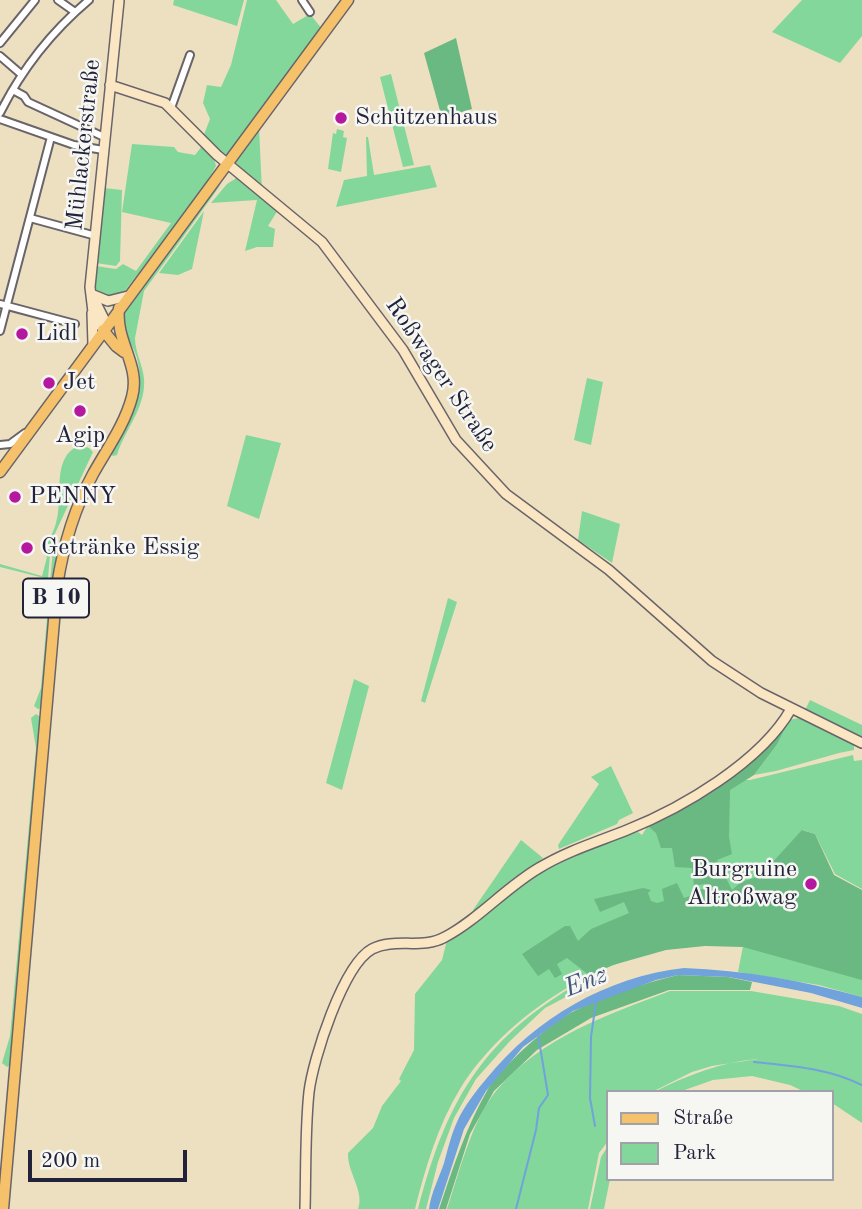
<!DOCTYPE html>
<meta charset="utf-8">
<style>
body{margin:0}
#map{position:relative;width:862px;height:1209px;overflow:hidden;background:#ede0c1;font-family:"Old Standard TT",serif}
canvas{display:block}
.legend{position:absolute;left:606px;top:1090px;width:228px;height:91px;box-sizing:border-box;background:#f6f6f2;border:2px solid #a1a1a9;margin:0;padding:9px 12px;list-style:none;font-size:21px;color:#22223b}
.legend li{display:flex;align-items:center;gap:14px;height:35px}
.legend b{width:35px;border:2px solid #a1a1a9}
.scale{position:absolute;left:28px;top:1150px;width:159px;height:32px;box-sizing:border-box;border:4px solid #22223b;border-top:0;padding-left:9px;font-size:21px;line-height:24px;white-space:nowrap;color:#22223b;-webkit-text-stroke:5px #f6f6f2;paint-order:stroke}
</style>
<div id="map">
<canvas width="862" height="1209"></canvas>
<ul class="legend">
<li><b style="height:9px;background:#f5c16b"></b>Straße</li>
<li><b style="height:19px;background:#83d79a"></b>Park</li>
</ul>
<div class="scale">200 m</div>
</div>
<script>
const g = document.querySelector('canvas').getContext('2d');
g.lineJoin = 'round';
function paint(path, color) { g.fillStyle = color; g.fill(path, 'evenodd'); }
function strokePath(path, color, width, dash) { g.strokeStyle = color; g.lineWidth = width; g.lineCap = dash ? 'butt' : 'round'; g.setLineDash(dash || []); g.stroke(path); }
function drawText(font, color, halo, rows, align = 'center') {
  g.font = font + ' "Old Standard TT",serif'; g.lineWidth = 5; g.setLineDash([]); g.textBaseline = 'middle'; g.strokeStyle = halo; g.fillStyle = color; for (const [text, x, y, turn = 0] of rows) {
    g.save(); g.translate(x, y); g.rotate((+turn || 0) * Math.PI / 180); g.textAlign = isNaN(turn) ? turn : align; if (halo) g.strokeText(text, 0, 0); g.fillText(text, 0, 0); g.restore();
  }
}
paint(new Path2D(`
 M174,0H244L237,26L173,5Z
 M247,0H276L293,24L310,14L322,29L229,154L221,155L203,137L210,119L203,103L207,85L221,87L231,65Z
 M802,0H862V36L840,63L772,32Z
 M391,74L414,165L403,167L380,77Z
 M259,127L262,191L235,162Z
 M337,129L344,131L343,137L347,138L341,172L328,169L333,133L336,134Z
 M366,137H368L374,175L430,165L437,187L336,207L344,180L367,176Z
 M132,144L174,147L178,152L195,155L202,146L213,155L216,166L202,191L124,292L111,299L97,292L94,280L96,266L116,269L123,264L136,271L171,223L122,212Z
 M238,177L278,210L268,226L275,229L273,247H257L245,251L257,200L211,203L227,184Z
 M222,183L144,291L135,338C135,355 146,370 144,387C142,412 124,432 117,455L113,456L110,453C127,423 148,391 136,355C129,336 122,339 121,315L203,203Z
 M104,188L122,190L120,261L116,266L96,263Z
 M204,211L192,269L178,275L159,273Z
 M587,378L603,382L591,445L574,440Z
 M246,435L281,443L259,519L227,506Z
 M81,445L89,448L93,452L51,542L48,579L0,567V564L42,576L47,557L44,554C47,543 53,534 56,523C64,498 50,455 81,445Z
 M582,511L620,524L612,563L578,540Z
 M53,548L59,551V556L42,708L38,709L34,706L41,688Z
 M448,598L457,602L425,703L421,701Z
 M354,679L369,686L342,790L326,783Z
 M810,700L862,725V737L805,710Z
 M36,714L42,718L11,1065L7,1067L2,1063L10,1036L36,748L31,718Z
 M799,718L854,744V750L839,753L776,771L754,775L776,746L779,733L760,756L731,780H750L853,755L854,761L862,760V889L835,874L815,834L803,830L862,924V997L819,985L738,972L743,946C724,946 704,945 684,947C600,956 505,1016 460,1089C438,1125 425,1169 415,1209H358C365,1192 347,1172 348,1153L373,1128L382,1106L401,1081L399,1079L414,1050L415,994L442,960L447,940L526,880L548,867L550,869L549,866L556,862L622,836L638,832L642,835L649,824L716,787L745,768L764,750L789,720Z
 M611,766L633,813L619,820L617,824L559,849L558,845L599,784L591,777Z
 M521,840L543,858L473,912V910Z
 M577,984L579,990L545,1008L510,1041L476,1079L454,1118L438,1162L426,1209H418C446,1103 480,1041 577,984Z
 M670,991H751L839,1006L862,1014V1123L832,1103V1092H805L790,1085L752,1076L713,1080L679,1092H654C688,1075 721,1062 758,1059L712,1066L692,1072L652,1092H608V1141L599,1153L588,1209H447C459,1173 472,1120 496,1091C541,1037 607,1015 670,991Z
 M608,1146L610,1179L604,1209H590L601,1157Z`), '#83d79a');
paint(new Path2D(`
 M456,38L472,109L442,118L424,53Z
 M783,732L776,746L754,775L730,790L729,837L732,854L717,860L732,890L741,882L760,876L802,830L815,834L834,875L862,890V980L743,947L705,946L666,950L613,965L589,975L567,958L557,964L562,974L555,978L549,969L538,976L522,954L565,926H570L578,941L591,929L629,913L624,902L600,912L594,899L643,888L651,890L648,893L651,901L657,903L664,901L662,889L677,883L684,898L690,896V894L694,893V890L705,889V884L694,886L692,868L675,867L672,848H661L656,833L649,827C697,800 746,778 779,733Z
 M678,975L728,977L752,982L750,990H669L591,1018L537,1050L494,1091L470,1134L446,1209H439C453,1168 466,1127 488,1089C502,1066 552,1021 576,1010C608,995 644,983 678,975Z`), '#6ab882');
paint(new Path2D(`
 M684,968C744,970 804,981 862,997V1008L811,993L729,977L678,975L656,980L573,1011L523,1047L486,1091L464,1129L438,1209H429C431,1193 439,1178 444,1163C448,1149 451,1135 457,1122C464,1106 476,1091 487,1078C536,1018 606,977 684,968Z`), '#70a3dc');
strokePath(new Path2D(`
 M754,1062C792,1066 828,1068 862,1085
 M595,1126L590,1098L591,1037L596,1002
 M516,1209L536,1130L539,1108L548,1095L538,1034`), '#70a3dc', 2);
const street = new Path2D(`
 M58,0L75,12
 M302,0L310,12
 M0,43L35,0
 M0,56L22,75
 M13,90L24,96L28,102L104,137
 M171,108L190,55
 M0,113C22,69 51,32 89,0
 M0,119L74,145L103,150
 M30,218L96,236
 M0,304L75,324
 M0,331L51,137
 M0,445L10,444L25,433`);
const secondary = new Path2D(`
 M110,85L165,103L217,155L322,242L403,350L456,440L506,494L609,570L712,661L761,693L862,743
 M91,294L108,301L128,296
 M92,295L107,325
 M92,313L93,344
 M103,330L93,312L90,287L119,1
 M305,1209C306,1171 305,1130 309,1092C313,1059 343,965 372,949C395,937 422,950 445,937C479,919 505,888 539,868C567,851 597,842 627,830C682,808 761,762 791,709`);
const primary = new Path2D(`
 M103,330L116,346L124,352
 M0,472L348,0
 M3,1209L57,586C63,547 74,509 93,474C107,449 125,424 132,397C141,365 115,342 119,308`);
strokePath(street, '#69646a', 10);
strokePath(secondary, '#69646a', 12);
strokePath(primary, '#69646a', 13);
strokePath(street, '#fff', 6);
strokePath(secondary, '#fbe6c4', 9);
strokePath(primary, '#f5c16b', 10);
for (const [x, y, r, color] of [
 [341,118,7,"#b5179e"],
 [22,334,7,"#b5179e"],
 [49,383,7,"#b5179e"],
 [80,411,7,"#b5179e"],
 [15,497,7,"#b5179e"],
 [27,548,7,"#b5179e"],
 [811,884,7,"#b5179e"]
]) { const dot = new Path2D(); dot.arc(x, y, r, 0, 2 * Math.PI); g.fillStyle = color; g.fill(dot); strokePath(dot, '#f6f6f2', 2.5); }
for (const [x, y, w] of [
 [56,598,66]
]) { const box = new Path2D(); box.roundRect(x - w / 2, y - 19.5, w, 39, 5); g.fillStyle = '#f6f6f2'; g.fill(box); strokePath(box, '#22223b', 2); }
drawText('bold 23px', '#22223b', null, [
 ["B 10",56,598]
]);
drawText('24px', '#22223b', '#f6f6f2', [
 ["Schützenhaus",355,118],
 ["Lidl",36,334],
 ["Jet",63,383],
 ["Agip",80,436,"center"],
 ["PENNY",29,497],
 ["Getränke Essig",41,548],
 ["Burgruine",797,870,"right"],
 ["Altroßwag",797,898,"right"]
], 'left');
drawText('24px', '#22223b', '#f6f6f2', [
 ["Mühlackerstraße",84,145,-84],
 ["Roßwager Straße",441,375,56]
]);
drawText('italic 26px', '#41567b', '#f6f6f2', [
 ["Enz",586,982,-22]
]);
</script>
